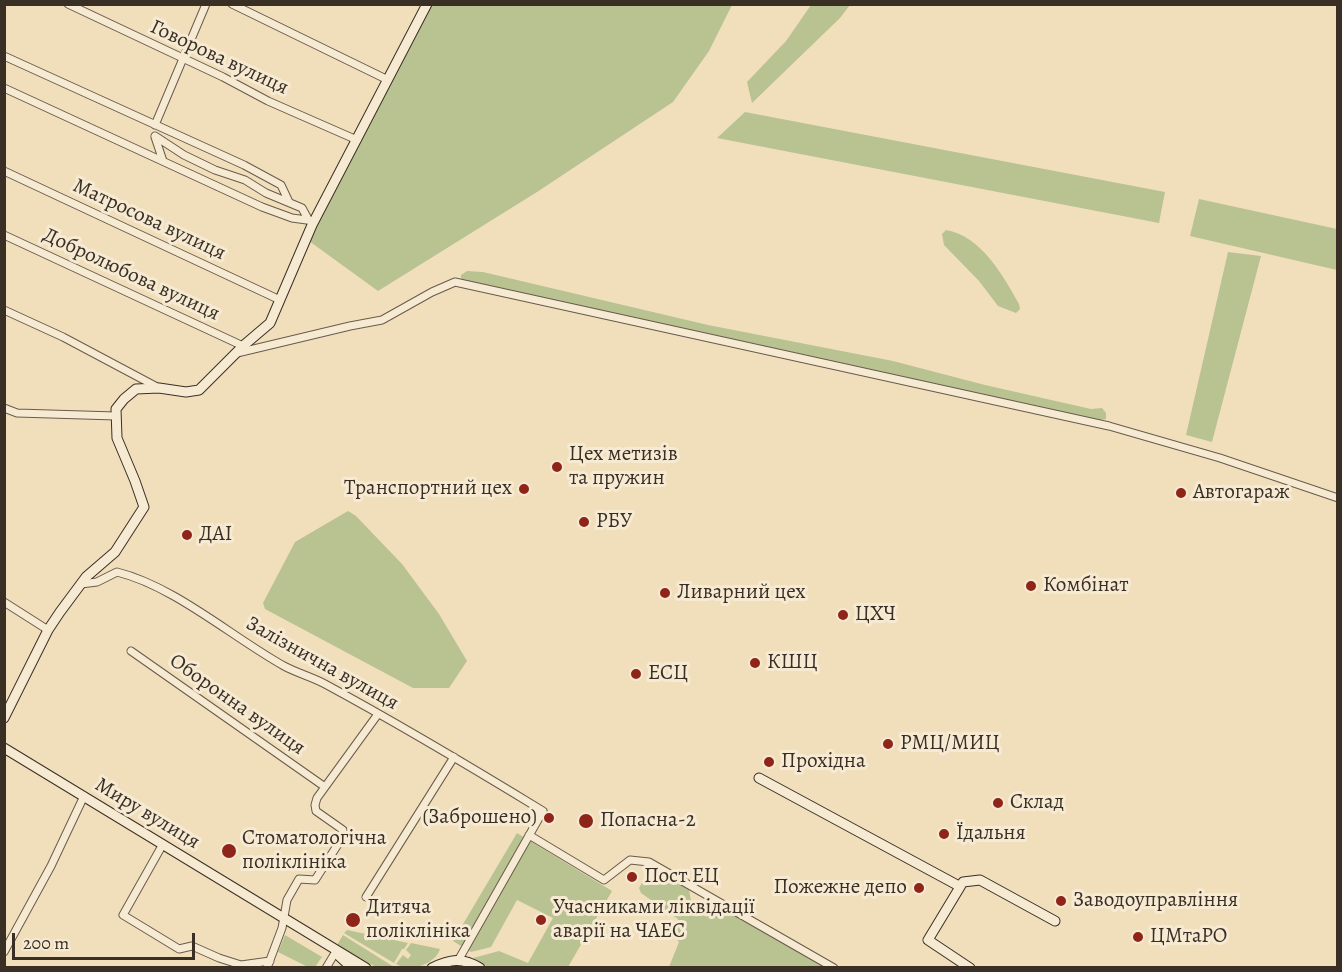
<!DOCTYPE html>
<meta charset="utf-8">
<style>
body{margin:0}
#map{position:relative;width:1342px;height:972px;overflow:hidden;background:#f1dfbc;font-family:Alegreya,serif}
canvas{display:block}
.frame{position:absolute;inset:0;border:6px solid #3a2f25;pointer-events:none}
.scale{position:absolute;left:12px;top:933px;width:183px;height:27px;box-sizing:border-box;border:3px solid #3a2f25;border-top:0;padding-left:8px;font-size:18px;line-height:21px;white-space:nowrap;color:#3a2f25;-webkit-text-stroke:4px #f6ead3;paint-order:stroke}
</style>
<div id="map">
<canvas width="1342" height="972"></canvas>
<div class="frame"></div>
<div class="scale">200 m</div>
</div>
<script>
const g = document.querySelector('canvas').getContext('2d');
g.lineJoin = 'round';
function paint(path, color) { g.fillStyle = color; g.fill(path, 'evenodd'); }
function strokePath(path, color, width, dash) { g.strokeStyle = color; g.lineWidth = width; g.lineCap = dash ? 'butt' : 'round'; g.setLineDash(dash || []); g.stroke(path); }
function drawText(font, color, halo, rows, align = 'center') {
  g.font = font + ' Alegreya,serif'; g.lineWidth = 6; g.setLineDash([]); g.textBaseline = 'middle'; g.strokeStyle = halo; g.fillStyle = color; for (const [text, x, y, turn = 0] of rows) {
    g.save(); g.translate(x, y); g.rotate((+turn || 0) * Math.PI / 180); g.textAlign = isNaN(turn) ? turn : align; if (halo) g.strokeText(text, 0, 0); g.fillText(text, 0, 0); g.restore();
  }
}
paint(new Path2D(`
 M429,5H732L709,51L673,102L537,192L378,291L309,241L312,225Z
 M811,5H850L840,18L752,103L747,82L786,41Z
 M745,112L1165,192L1159,223L717,138Z
 M1199,199L1337,229V270L1190,236Z
 M946,230C981,236 1003,275 1019,304L1020,309L1016,313L998,306L979,281L944,245L942,234Z
 M1228,252L1261,256L1212,442L1186,435Z
 M467,271L483,272L708,325L893,361L985,385L1091,409L1102,408L1106,413V419L1101,420L651,321L467,282L461,279V275Z
 M348,511L356,516L402,564L439,614L467,661L449,688H413L265,609L263,603L295,542Z
 M517,833L612,891L568,967H488L473,958L499,951L528,963L553,918L517,900L491,947L471,952L453,941Z
 M651,867L689,889L691,901L711,908L715,905L828,967H669L679,942L673,935L678,919L641,893L639,888Z
 M347,930L408,943L404,949H402L394,963L344,933Z
 M285,935L322,957L315,967H308L278,952Z
 M343,935L394,967H376L337,945Z
 M411,943L440,949C435,965 410,972 396,964L403,955L408,959L411,955L406,950Z`), '#b9c291');
const street = new Path2D(`
 M68,4L223,77L268,101L357,140
 M232,4L388,80
 M4,56L244,165L281,185L289,202
 M4,88L262,207L292,218L314,221
 M155,125L206,4
 M155,136L184,155L215,170L245,180L266,193L302,208L308,219
 M155,137L163,161
 M4,171L280,300
 M4,235L243,346
 M4,310L63,337L159,388
 M237,353L350,326L382,320L432,292L455,282L1109,426L1220,458L1338,498
 M4,408L17,413L116,416
 M81,584L97,582L117,572C174,586 232,637 284,666C297,673 312,677 325,684C399,724 471,767 543,811L459,959
 M4,602L48,630
 M131,651L325,787
 M529,835L604,880L630,860L649,862L834,968
 M163,844L123,915L179,949L192,946L219,958L241,965L270,961
 M366,897L454,757
 M4,952L51,866L84,796
 M267,968L282,928L287,900L299,879L315,880L342,838L343,830L316,811L315,805L317,798L378,714
 M326,968L335,953`);
const secondary = new Path2D(`
 M4,718L48,630L60,612L86,577L115,552L144,507L135,481L117,438L116,409L124,399L136,389L159,388L186,392L199,390L243,346L270,323L312,225L427,4
 M4,748L366,968
 M759,778L959,886
 M339,956L352,968
 M432,968C450,959 462,957 480,968
 M970,968L928,940L963,882L980,880L1055,921`);
strokePath(street, '#685b4b', 9);
strokePath(secondary, '#3a2f25', 11);
strokePath(street, '#f6ead3', 7);
strokePath(secondary, '#f6ead3', 9);
for (const [x, y, r, color] of [
 [557,467,6,"#8f2418"],
 [524,489,6,"#8f2418"],
 [1181,493,6,"#8f2418"],
 [584,522,6,"#8f2418"],
 [187,535,6,"#8f2418"],
 [1031,586,6,"#8f2418"],
 [665,593,6,"#8f2418"],
 [843,615,6,"#8f2418"],
 [755,663,6,"#8f2418"],
 [636,674,6,"#8f2418"],
 [888,744,6,"#8f2418"],
 [769,762,6,"#8f2418"],
 [998,803,6,"#8f2418"],
 [549,818,6,"#8f2418"],
 [586,821,8,"#8f2418"],
 [944,834,6,"#8f2418"],
 [229,851,8,"#8f2418"],
 [632,877,6,"#8f2418"],
 [919,888,6,"#8f2418"],
 [1061,901,6,"#8f2418"],
 [353,920,8,"#8f2418"],
 [541,920,6,"#8f2418"],
 [1138,937,6,"#8f2418"]
]) { const dot = new Path2D(); dot.arc(x, y, r, 0, 2 * Math.PI); g.fillStyle = color; g.fill(dot); strokePath(dot, '#f6ead3', 2); }
drawText('21px', '#3a2f25', '#f6ead3', [
 ["Говорова вулиця",219,58,25],
 ["Матросова вулиця",149,220,25],
 ["Добролюбова вулиця",131,275,25],
 ["Залізнична вулиця",322,664,29],
 ["Оборонна вулиця",237,705,35],
 ["Миру вулиця",147,814,31]
]);
drawText('21px', '#3a2f25', '#f6ead3', [
 ["Цех метизів",569,455],
 ["та пружин",569,479],
 ["Транспортний цех",512,489,"right"],
 ["Автогараж",1193,493],
 ["РБУ",596,522],
 ["ДАІ",199,535],
 ["Комбінат",1043,586],
 ["Ливарний цех",677,593],
 ["ЦХЧ",855,615],
 ["КШЦ",767,663],
 ["ЕСЦ",648,674],
 ["РМЦ/МИЦ",900,744],
 ["Прохідна",781,762],
 ["Склад",1010,803],
 ["(Заброшено)",537,818,"right"],
 ["Попасна-2",600,821],
 ["Їдальня",956,834],
 ["Стоматологічна",242,839],
 ["поліклініка",242,863],
 ["Пост ЕЦ",644,877],
 ["Пожежне депо",907,888,"right"],
 ["Заводоуправління",1073,901],
 ["Дитяча",366,908],
 ["поліклініка",366,932],
 ["Учасниками ліквідації",553,908],
 ["аварії на ЧАЕС",553,932],
 ["ЦМтаРО",1150,937]
], 'left');
</script>
